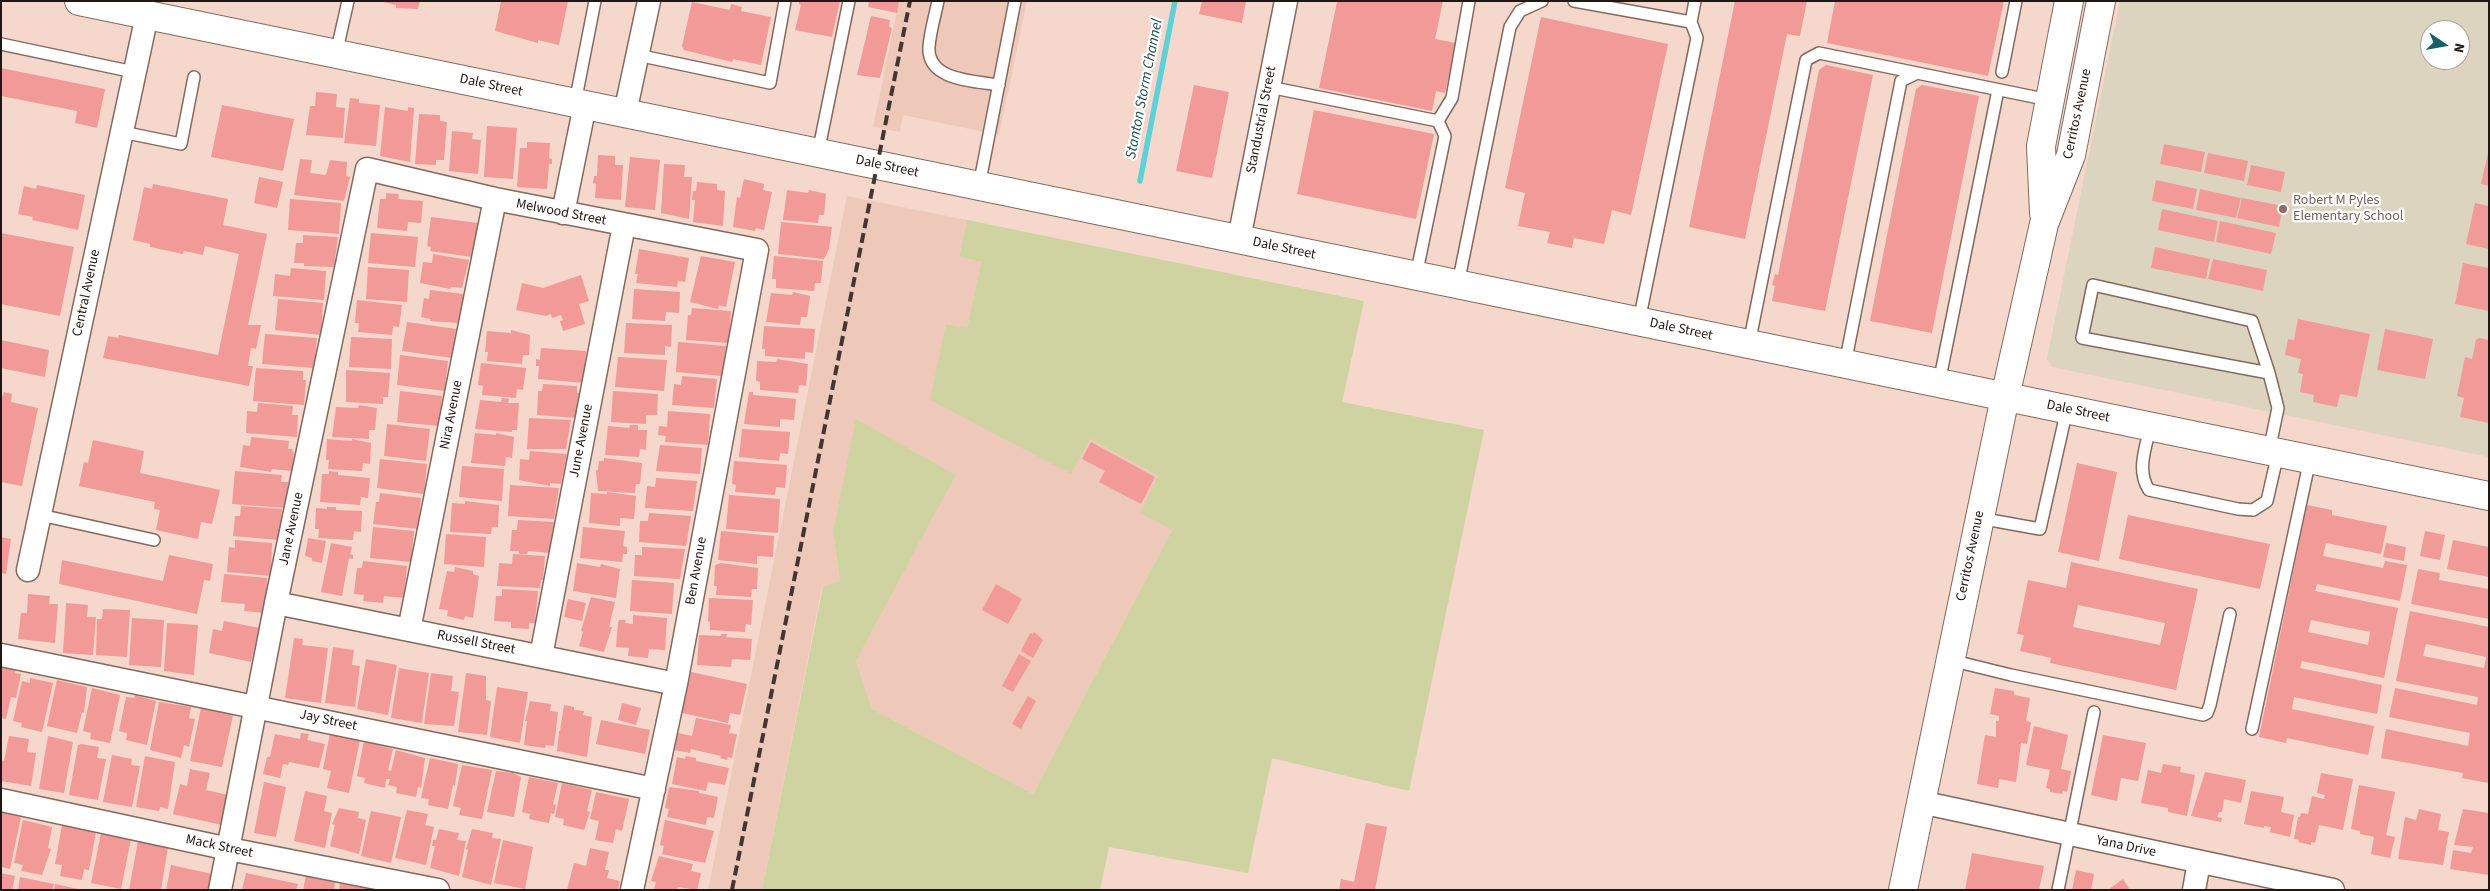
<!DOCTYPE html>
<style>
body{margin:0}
#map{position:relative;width:2490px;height:891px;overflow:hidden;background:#f5d7cb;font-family:"Source Sans 3",sans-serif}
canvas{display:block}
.frame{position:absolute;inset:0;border:2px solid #211713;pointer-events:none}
.north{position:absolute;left:2420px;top:20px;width:50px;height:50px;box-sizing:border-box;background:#fff;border:1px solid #a6a2a1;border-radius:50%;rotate:102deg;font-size:14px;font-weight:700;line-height:20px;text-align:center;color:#211713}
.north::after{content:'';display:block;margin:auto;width:18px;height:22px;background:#13616a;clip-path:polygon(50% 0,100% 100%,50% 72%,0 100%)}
</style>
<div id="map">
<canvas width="2490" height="891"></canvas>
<div class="frame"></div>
<div class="north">N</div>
</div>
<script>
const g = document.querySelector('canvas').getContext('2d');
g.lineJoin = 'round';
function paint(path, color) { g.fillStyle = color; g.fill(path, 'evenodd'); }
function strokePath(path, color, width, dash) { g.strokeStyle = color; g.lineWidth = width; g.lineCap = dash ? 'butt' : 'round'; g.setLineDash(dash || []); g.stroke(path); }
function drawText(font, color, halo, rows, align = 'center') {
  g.font = font + ' "Source Sans 3",sans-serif'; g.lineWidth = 4.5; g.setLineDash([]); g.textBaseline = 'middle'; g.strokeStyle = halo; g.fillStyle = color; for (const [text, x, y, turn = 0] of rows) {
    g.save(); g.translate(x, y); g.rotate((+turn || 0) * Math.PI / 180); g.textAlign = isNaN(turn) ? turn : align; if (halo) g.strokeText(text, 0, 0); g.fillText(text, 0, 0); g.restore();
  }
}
paint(new Path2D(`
 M899,1H1027L999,135L903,115L900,132L873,127Z
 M847,196L967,220L959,257L981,262L967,328L946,324L1071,474L1090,439L1158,476L1172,530L1033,794L872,709L856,661L956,475L833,532L840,582L822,586L762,890H708Z`), '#eec9ba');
paint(new Path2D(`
 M2120,1H2489V457L2052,367L2047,359ZM2430,30H2460V60H2430Z`), '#ddd4bf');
paint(new Path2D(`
 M967,220L1364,301L1342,402L1484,430L1409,791L1272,758L1248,873L1109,847L1100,890H762L823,586L840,581L833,532L856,419L956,475L856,661L872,709L1033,794L1172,530L1140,513L1158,476L1090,439L1071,474L930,400L946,324L967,328L981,262L959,257Z`), '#cfd3a1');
strokePath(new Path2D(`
 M1140,181L1175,1`), '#5bd2d7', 5.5);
paint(new Path2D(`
 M420,1L418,9L396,8V5L383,2Z
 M501,1H568L559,45L538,40V43L495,31Z
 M799,1H840L832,37L795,30L801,5L799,4Z
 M869,1H899L897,13L868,7Z
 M1202,1H1246L1242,23L1199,14Z
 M1340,1H1443L1435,39L1456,43L1445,93L1436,91L1432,111L1319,88L1337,2Z
 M1735,1H1807L1800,36L1787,34L1745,239L1689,227Z
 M1835,1H2004L1988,76L1827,43Z
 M692,2L730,10L731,4L742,7L741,11L771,17L761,65L733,59L732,62L684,50L682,46Z
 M871,16L890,20L889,27L892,28L880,78L857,75Z
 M1541,17L1668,44L1631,215L1612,210L1604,244L1574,238L1572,248L1547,243L1550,232L1518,226L1525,193L1505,188Z
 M1826,65L1873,75L1825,311L1772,301L1775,286L1772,285L1775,274L1778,275L1819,70Z
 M1,68L105,89L97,128L75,123L77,111L1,96Z
 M1194,85L1229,92L1212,178L1176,171Z
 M1922,85L1979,96L1932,333L1870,321L1916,89Z
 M316,92L337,94L336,107L345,108L343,138L306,135L310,106H315Z
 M350,98L359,99V103L380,105L376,146L344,143Z
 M222,105L294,119L283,171L211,157Z
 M385,107L408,111V107L414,108L410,162L380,156Z
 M1314,110L1434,134L1416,219L1297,194Z
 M419,114L440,115V121L447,122L444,160H436V165L415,164Z
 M487,126L517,128L513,179L484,177Z
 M452,131L473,133L472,139L481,140L478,174L449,171Z
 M527,142L550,143L549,158L552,159V164H549L547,189L517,187L520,148H527Z
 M2164,144L2205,152L2201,172L2160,164Z
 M2208,153L2248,161L2244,181L2204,173Z
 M2488,153H2489V186L2481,184Z
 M598,155L615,156V165H623L621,200L595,198L596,184L593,183L594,176H597Z
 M630,157L660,160L655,210L625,207Z
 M300,159L312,160L310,173L326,175L330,160L347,162L346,176L350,177L344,201L294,195Z
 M664,164L685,165L684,177H692L689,219L661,213Z
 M2251,165L2285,172L2281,192L2247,185Z
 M259,177L283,182L277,208L254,203Z
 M744,179L764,184L763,190L772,192L764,230L756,228L755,231L733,227L737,197L740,198Z
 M2156,180L2197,189L2193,209L2152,201Z
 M697,182L717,184V190L725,191L723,226L693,222L695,200H692L693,191H696Z
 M153,184L228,199L223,225L267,234L248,325H261L256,349L251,348L248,366H253L249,386L103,358L108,336L118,338L119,335L218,355L239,254L205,246L203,255L184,251L183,254L150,247V244L133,240L144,187L152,189Z
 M37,185L85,195L78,230L32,220L33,217L18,214L24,186L36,189Z
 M2200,189L2241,198L2236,218L2196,210Z
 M787,190L808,193L809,190L826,194L824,215H819L818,223L783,220Z
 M386,193L399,194L398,199L423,201L421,223L408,222L407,231L377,228L380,199H386Z
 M2242,198L2283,206L2279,227L2237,218Z
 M290,199L341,203L339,234L288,230Z
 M2475,203L2489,206V249L2466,244Z
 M2162,209L2218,221L2214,242L2158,230Z
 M431,217L478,223L472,257L430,251L431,247L427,246Z
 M2220,221L2276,233L2271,254L2216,242Z
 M781,222L832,227L829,249L824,259L778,254Z
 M1,233L74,247L60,316L1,304Z
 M371,233L418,237L415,267L368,263Z
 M303,235L338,237L334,267L304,266V263H294L296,243H303Z
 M2155,247L2210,259L2206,279L2151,268Z
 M639,249L689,258L685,282L678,281L677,287L636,283L638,274H635Z
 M433,254L469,260L462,288L451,287L450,289L420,283L423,262L432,263Z
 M701,256L735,262L726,307L719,305L718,309L690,302Z
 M774,256L823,261L821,283H815L814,291L776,288V279H772Z
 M2213,259L2267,270L2263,291L2208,279Z
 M2463,263L2489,268V311L2455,304Z
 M368,267L409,270L407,302L366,299Z
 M291,268L326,271L324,300L273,296L275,274L290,276Z
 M581,275L589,301L579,304L585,324L563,331L560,321L563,320L561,315L552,318L551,314L546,316L516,310L522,283L543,288Z
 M634,289L680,292L679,313L666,312L665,321L632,319Z
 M430,290L463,294V313H460L459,323L430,321V319L421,317L424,298L429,299Z
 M793,292L810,296L807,317H801L800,325L766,322L771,293L792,295Z
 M278,299L323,303L321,335L275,330Z
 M357,300L402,305L399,327L393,326L392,335L358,332L359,323H355Z
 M692,308L731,311L729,343L686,340L688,315H691Z
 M2298,319L2370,334L2357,397L2340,394L2337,407L2313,402L2314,395L2300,392L2303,374L2298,373L2301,359L2285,355L2288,339L2294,340Z
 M407,322L456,329L452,358L402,351Z
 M626,323L672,325L671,347L665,346V355L624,353Z
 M764,326L815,329L813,353L805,352V359L765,356V349H762Z
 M2385,329L2433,339L2425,379L2377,370Z
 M511,330L530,335L529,355H523L522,364L487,361L488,352H485L487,331L511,333Z
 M265,334L317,338L314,368L262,364Z
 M351,337L392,339L391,369L349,367Z
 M2479,338L2489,340V423L2460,417L2464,398L2457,396L2465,357L2472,359L2476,340Z
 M1,340L49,350L45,377L1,368Z
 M678,342L726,346L722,376L676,372Z
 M541,348L586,351L584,383L538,379L539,366H536V359L540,360Z
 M400,355L448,361L445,391L397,385Z
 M618,357L667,360L664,391L615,387Z
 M777,359L808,364L806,386L799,385L798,393L760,390V382L756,381L757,361L776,362Z
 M481,363L526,368L523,390L517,389L516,398L482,395L483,386L478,385Z
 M256,368L303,371V380H306L304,405L253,401Z
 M346,370L390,373L388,397H383V404L346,402Z
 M682,376L717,379L714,408L672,405L674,384L681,385Z
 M543,384L577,386V393H579L577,418L537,415L538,391H542Z
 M400,391L442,396L439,426L397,422Z
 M613,391L658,394L657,415H646V424L611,422Z
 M4,392L12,394L11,402L38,408L22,486L1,482V400Z
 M749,392H753V395L796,399L794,420L780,419V427L744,424Z
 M502,398L509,399L508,403H519L517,430H512V432L475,429L480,400L501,402Z
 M258,403L293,406L292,415H298L297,437L246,433L247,411L257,412Z
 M359,405L377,408L375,430H369V439L332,437L336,407L358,408Z
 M668,411L710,414L708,445L665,442L666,436L658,435L659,426L667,427Z
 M529,418L571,420L566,449H527Z
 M387,424L430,429L426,461L384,456Z
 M630,425H638V430H647L646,450L640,449L639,457L605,455L608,426L629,428Z
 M742,429L790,432L788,454L780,453L779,461L739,457Z
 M475,433L496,435V433L514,437L512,458L506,457L505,466L471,463Z
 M251,437L289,441L288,449H292L294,454L292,471L272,469L271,472L240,467L243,445L250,446Z
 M327,439L352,441V439L371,443L370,464L363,463L362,471L328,469L329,460H326Z
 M93,440L144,451L140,473L220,490L212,524L201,522L198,539L156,530L160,510L154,509L155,502L79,486L84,462L88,463Z
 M1091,442L1155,477L1141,504L1099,482L1105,471L1082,459Z
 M660,445L702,448L700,474L656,471Z
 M530,451L567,454L561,484L550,483V486L519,480L520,459L529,460Z
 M604,458L642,463L640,484H636L635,493L598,491L596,470H598L599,461H604Z
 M380,459L427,464L424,494L377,488Z
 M734,461L787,465L785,488L776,487L775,495L735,492L736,485L732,484Z
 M2077,463L2117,472L2099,561L2058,552Z
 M462,466L504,469L502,501L459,497Z
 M235,471L282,475L281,482H288L286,508L232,504Z
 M329,471L338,472V475L370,478L368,498L361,497L360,505L320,502L322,474H329Z
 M656,478L697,481L693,511L645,508L647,486L655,487Z
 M510,485L559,488L554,519L508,516Z
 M607,492L636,496L634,519L620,518V526L589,523L591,493L607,494Z
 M380,493L421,498L418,529L373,524L376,502H379Z
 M729,495L780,499L778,533L726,529Z
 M465,501L499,505L498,527H492L491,534L450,532L452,503L465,504Z
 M2307,505L2332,510V515L2387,526L2381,554L2326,543L2323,556L2383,568L2385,561L2407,565L2400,601L2317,584L2315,591L2398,608L2384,678L2302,661L2300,668L2382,685L2377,714L2294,697L2292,709L2374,726L2368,755L2287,738L2286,743L2259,737ZM2311,620L2370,632L2368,645L2308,632Z
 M241,506L282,509L279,540L233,536L235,516H240Z
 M327,507H336V510L362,511L361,532L354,531L353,540L318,538L319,529H315L316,508L327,509Z
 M649,513L691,516L686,546L639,542L640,521H648Z
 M2128,515L2270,544L2260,589L2119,559Z
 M518,520L554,522L549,553L528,551L527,554H519V551H510L512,530H517Z
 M373,527L414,531L411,562L370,558Z
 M583,527L625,531L623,546L627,547V554H623L622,562L580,558Z
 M721,531L774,536L773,557L757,556V564L718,560Z
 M2425,531L2445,535L2440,560L2420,556Z
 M446,534L486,537L484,567L444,564Z
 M1,537L11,539L6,574L1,573Z
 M308,538L326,541L322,563L312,561V558L305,556Z
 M235,540L272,543L271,576L227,572L229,547L235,548Z
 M2453,540L2489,547V577L2447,569Z
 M331,543L352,547L350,554L353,555V559L349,558L342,596L321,592Z
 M2386,543L2406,547L2404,561L2383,557Z
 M642,547L685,549L680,579L634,576L635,555H642Z
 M513,554L545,556L543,580H541L540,588L497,586L499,563L512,564Z
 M169,555L213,564L210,581L204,580L197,614L59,584L62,560L163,581Z
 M363,561L407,566L404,598L384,596L383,603L363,601L364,595L354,594L357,568H362Z
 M2071,562L2198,589L2176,690L2050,663L2051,658L2020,651L2024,635L2017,634L2028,580L2066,588ZM2078,605L2165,623L2160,645L2073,627Z
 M577,563L600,567L601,564L620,569L616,598L573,591Z
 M721,563L758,568L757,589H752L751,597L716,595L717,586H714L715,565Z
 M455,567L473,571V574L479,576L473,618L465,616L464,620L447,616L448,610L439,609L447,571L454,572Z
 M2418,569L2440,573L2439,580L2489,589V619L2411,604Z
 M224,574L267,578L266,613L244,611L245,604L221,602Z
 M632,580L674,583L672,614L630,611Z
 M996,584L1022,599L1008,624L982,610Z
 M502,589L538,591L535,623H529V629L511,628V622L494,621L496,596H502Z
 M28,594L50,596L49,604H58L55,643L18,639L21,613H27Z
 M591,597L615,602L609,627H612L604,652L579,646L583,632L581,631Z
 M709,598L753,600L751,625L746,624L745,632L710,630V622L708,621Z
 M568,599L586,603L582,621L564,617Z
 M66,603L88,605L87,617H96L93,655L63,653Z
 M103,609L130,610L127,657L96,655L97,619H102Z
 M2410,611L2489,627L2488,783L2462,778L2463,773L2381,758L2386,729L2468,746L2470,733L2389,717L2395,688L2477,705L2478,697L2396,681ZM2426,644L2486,657L2484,668L2423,656Z
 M633,615L667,618L665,650L649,649L648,658L628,656L629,648L616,647L618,623L619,620H626L625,623L633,624Z
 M132,618L164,620L161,667L129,665Z
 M224,621L259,628L251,662L209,653L213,629L222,631Z
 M167,623L198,625L194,675L164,671Z
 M1034,632L1043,640L1033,658L1021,651L1030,633L1033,634Z
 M721,634H727L726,637L752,639L750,660L732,659L731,667L697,665L699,635L721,636Z
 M294,638L303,639L302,645L328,648L321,703L285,698Z
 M333,647L354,650L352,665L360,666L355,707L325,703Z
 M1019,654L1031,661L1013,692L1002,686Z
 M366,659L397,665L388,715L357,709Z
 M1,666L16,669L15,673L21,674L16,698L11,697L6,719L1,718Z
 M399,668L429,673L422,723L391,718Z
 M691,672L747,684L740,715L730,713L728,723L682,713Z
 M431,673L453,676L451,691L459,692L454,726L424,724Z
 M466,673L486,676V700L491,701L487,735L458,732Z
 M30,678L53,683L42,732L21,727L22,723L13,721L22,681L30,683Z
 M57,680L87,687L84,713L82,712L77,733L47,726Z
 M497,687L528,692L520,743L490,737Z
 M92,688L120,695L110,743L90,739L91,733L83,731Z
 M1995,688L2014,691V695L2030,698L2026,721L2031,722L2027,744L2021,743L2016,782L1999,779L1998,788L1977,784L1985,735L1996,737V721H1999V716L1990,714Z
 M135,695L156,701L147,745L126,740L127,733L119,731L126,697L134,698Z
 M1028,696L1036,701L1021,729L1012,724Z
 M530,701L551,704L550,711L558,712L554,746L546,745L545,748L524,745L527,721H525Z
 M159,702L191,707L189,718L195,719L189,747L184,745L181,758L150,750Z
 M622,703L641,708L636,725L618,720Z
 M564,705L574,707V710L584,711L583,715L592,717L587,757L557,751L559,731H560Z
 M201,708L233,715L222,767L190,761Z
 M696,718L731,725L729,733L737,734L732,758L728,757L727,760L720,758L721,756L691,749L690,753L674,750L678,733L692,736Z
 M601,720L650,730L645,754L596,744Z
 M2034,726L2068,735L2061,769L2071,771L2067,792L2063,791L2062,794L2050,792V789L2046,788L2050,770L2026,765Z
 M301,733L309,734L307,740L325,744L319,768L289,762L288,765L283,764L280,778L263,774L267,757H270L275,734L300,739Z
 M330,733L360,740L349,793L327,788L331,771L323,769Z
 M2103,735L2146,743L2138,781L2121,778L2117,801L2091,795Z
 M9,736L29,739L27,752L36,753L31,786L1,781V763L2,760L4,761Z
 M48,736L73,742L64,793L39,789Z
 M364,741L393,749L388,770L391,771L396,750L425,758L421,788L418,787L416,797L396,793L397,787L388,785L390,779H386L385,788L364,783L365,778L357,776Z
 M81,744L99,747L97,758L106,759L98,800L69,795L78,745Z
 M112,755L132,759L131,765L140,766L132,807L103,802Z
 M145,756L175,762L168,809L160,807L159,811L136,807Z
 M686,756L696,758V761L729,768L725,785L708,782L706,791L672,784L677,757L685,759Z
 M430,758L458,764L455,786L453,785L448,809L428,805L429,799L421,798Z
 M2163,764L2181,767L2180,772L2195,775L2187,816L2168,812V808L2141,803L2148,770L2161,773Z
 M462,765L492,770L482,819L459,815L461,808L453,806Z
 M190,769L210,773L206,790L228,795L222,825L173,814L180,784L187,786Z
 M496,771L513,773L521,777L514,817L487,812Z
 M2205,772L2246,780L2241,803L2224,799L2222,812H2219L2217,817L2222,818L2221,822L2191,816Z
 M2321,773L2353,779L2343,830L2319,825L2315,843L2311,842V845L2298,842L2299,840L2294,839L2298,817H2300L2301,813L2308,814L2312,796L2324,799L2325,795L2317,793Z
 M529,777L558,783L553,804L556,805L554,814L551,813L549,823L529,819L530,814L522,812Z
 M264,782L286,787L276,837L254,833Z
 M562,783L592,790L587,811L590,812L584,830L563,825L564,819L555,817Z
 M2359,785L2395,792L2386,835L2395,837L2390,858L2371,854L2374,837L2360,834V831L2351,829Z
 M669,787L699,791V793L718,797L714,818L707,817L706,825L667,817L669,809L665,808Z
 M305,791L327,796L324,811L332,813L325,848L294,841Z
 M2251,791L2284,797L2281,812L2294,815L2290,837L2270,832L2271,827L2264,826V828L2244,824Z
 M596,792L629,799L622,831L616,829L613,843L595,840L599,821L590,819Z
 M339,808L359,812L358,818L366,820L359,854L330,846L335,825L332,824Z
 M2419,809L2441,814L2438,830L2449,832L2443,865L2398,859L2405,817L2416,820Z
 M2463,809L2489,813V875L2450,869L2453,850L2471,853L2473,847L2454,845Z
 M407,810L428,814L425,825L434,827L426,865L395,858Z
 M371,811L401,817L391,863L361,856Z
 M1,812L21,817L10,869L1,867Z
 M23,820L52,827L48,848L51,849L42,875L21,871L23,865L14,863Z
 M665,820L714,831L705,863L662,854L664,846L660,845Z
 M1366,823L1387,827L1375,890H1339L1341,879L1354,882Z
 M62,825L96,832L89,870L84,869L82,880L60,876L62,865L55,864Z
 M439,829L459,833L457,840L466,841L459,876L430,868L435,846H432L433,840H436Z
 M472,829L493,833L492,838L501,839L491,885L462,877L468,850L466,849Z
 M101,833L131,839L121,889L91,883Z
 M503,840L533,847L525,889L494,883Z
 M138,841L168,847L161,890H129Z
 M590,848L609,852L605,870H609L607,878L620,881L618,890H567L574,863L586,866Z
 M1972,853L2044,866L2039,890H1965Z
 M659,856L693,864L691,871L701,873L697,890L678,887L677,890H654L656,882L651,881Z
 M171,865L212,874L209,890H166Z
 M2076,870L2094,874L2091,890H2072Z
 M1,873L15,876L12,890H1Z
 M246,873L298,884L296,890H242Z
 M306,876L335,881L334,890H303Z
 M20,877L54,884L52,890H18Z
 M2123,879L2130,890H2108Z
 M349,882L369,886V890H339L340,883L348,885Z
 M55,884L78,889V890H54Z`), '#f29a98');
const service = new Path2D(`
 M938,1C935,16 930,32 929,47C927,81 975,81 999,85
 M1574,1L1691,22L1697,38L1639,321
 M1691,22L1695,1
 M1,44L134,72
 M336,54L348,1
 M637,55L770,83L785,1
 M2002,72L2016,1
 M1269,87L1438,121L1445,136L1416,276
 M575,103L595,1
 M1438,121L1452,98L1469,1
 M122,132L181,144L194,77
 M818,153L849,1
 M979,186L1015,1
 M1458,284L1510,27L1520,11L1542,1
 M1749,344L1806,60L1819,53L1917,73
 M1845,364L1901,81L1917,73L2049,100
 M1939,383L1998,90
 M2150,427C2146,448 2136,470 2149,490L2238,509L2253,510L2267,501L2278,453
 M2269,451L2278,408L2269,373L2252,321L2093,285L2082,338L2269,373
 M40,515L154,540
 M1979,518L2040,529L2067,409
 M1950,660L2011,675L2203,715L2207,713L2210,705L2230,614
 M2252,729L2310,459
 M2058,890L2094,712`);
const minor = new Path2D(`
 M625,113L649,1
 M563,213L585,105
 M1239,239L1286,1
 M28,570L147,15
 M276,603L676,684
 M409,630L495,199
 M1,655L654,789
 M541,656L624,225
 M1,800L229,849L438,890
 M1920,802L2333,890
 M220,890L276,603L367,169L495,199L757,250L676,684L632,890
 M2194,890L2199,862`);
const tertiary = new Path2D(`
 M79,1L2489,496
 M2044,213L2041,146L2069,1
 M1903,890L2005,397L2044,224L2071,155L2101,1`);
strokePath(service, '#83695f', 14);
strokePath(minor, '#83695f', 25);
strokePath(tertiary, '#83695f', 30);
strokePath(service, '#fff', 11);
strokePath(minor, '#fff', 22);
strokePath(tertiary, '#fff', 28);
strokePath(new Path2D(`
 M732,890L910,1`), '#433530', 4, [10, 5]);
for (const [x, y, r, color] of [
 [2283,209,5,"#8d6e63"]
]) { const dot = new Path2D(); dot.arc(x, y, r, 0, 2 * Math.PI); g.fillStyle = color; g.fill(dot); strokePath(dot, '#fff', 2); }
drawText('14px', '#211713', '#fff', [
 ["Dale Street",491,86,12],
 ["Cerritos Avenue",2078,114,-78],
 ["Standustrial Street",1262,120,-79],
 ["Dale Street",887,167,12],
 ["Melwood Street",561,213,11],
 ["Dale Street",1284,249,12],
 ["Central Avenue",87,293,-78],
 ["Dale Street",1681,330,12],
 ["Dale Street",2078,412,12],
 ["Nira Avenue",452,415,-79],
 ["June Avenue",582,441,-79],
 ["Jane Avenue",292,529,-78],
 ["Cerritos Avenue",1971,556,-78],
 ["Ben Avenue",697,571,-80],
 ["Russell Street",476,643,11],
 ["Jay Street",328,721,12],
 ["Mack Street",219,847,12],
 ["Yana Drive",2126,847,12]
]);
drawText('14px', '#785e54', '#fff', [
 ["Robert M Pyles",2293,201],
 ["Elementary School",2293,217]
], 'left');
drawText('italic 15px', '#184d4f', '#fff', [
 ["Stanton Storm Channel",1145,89,-79]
]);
</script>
